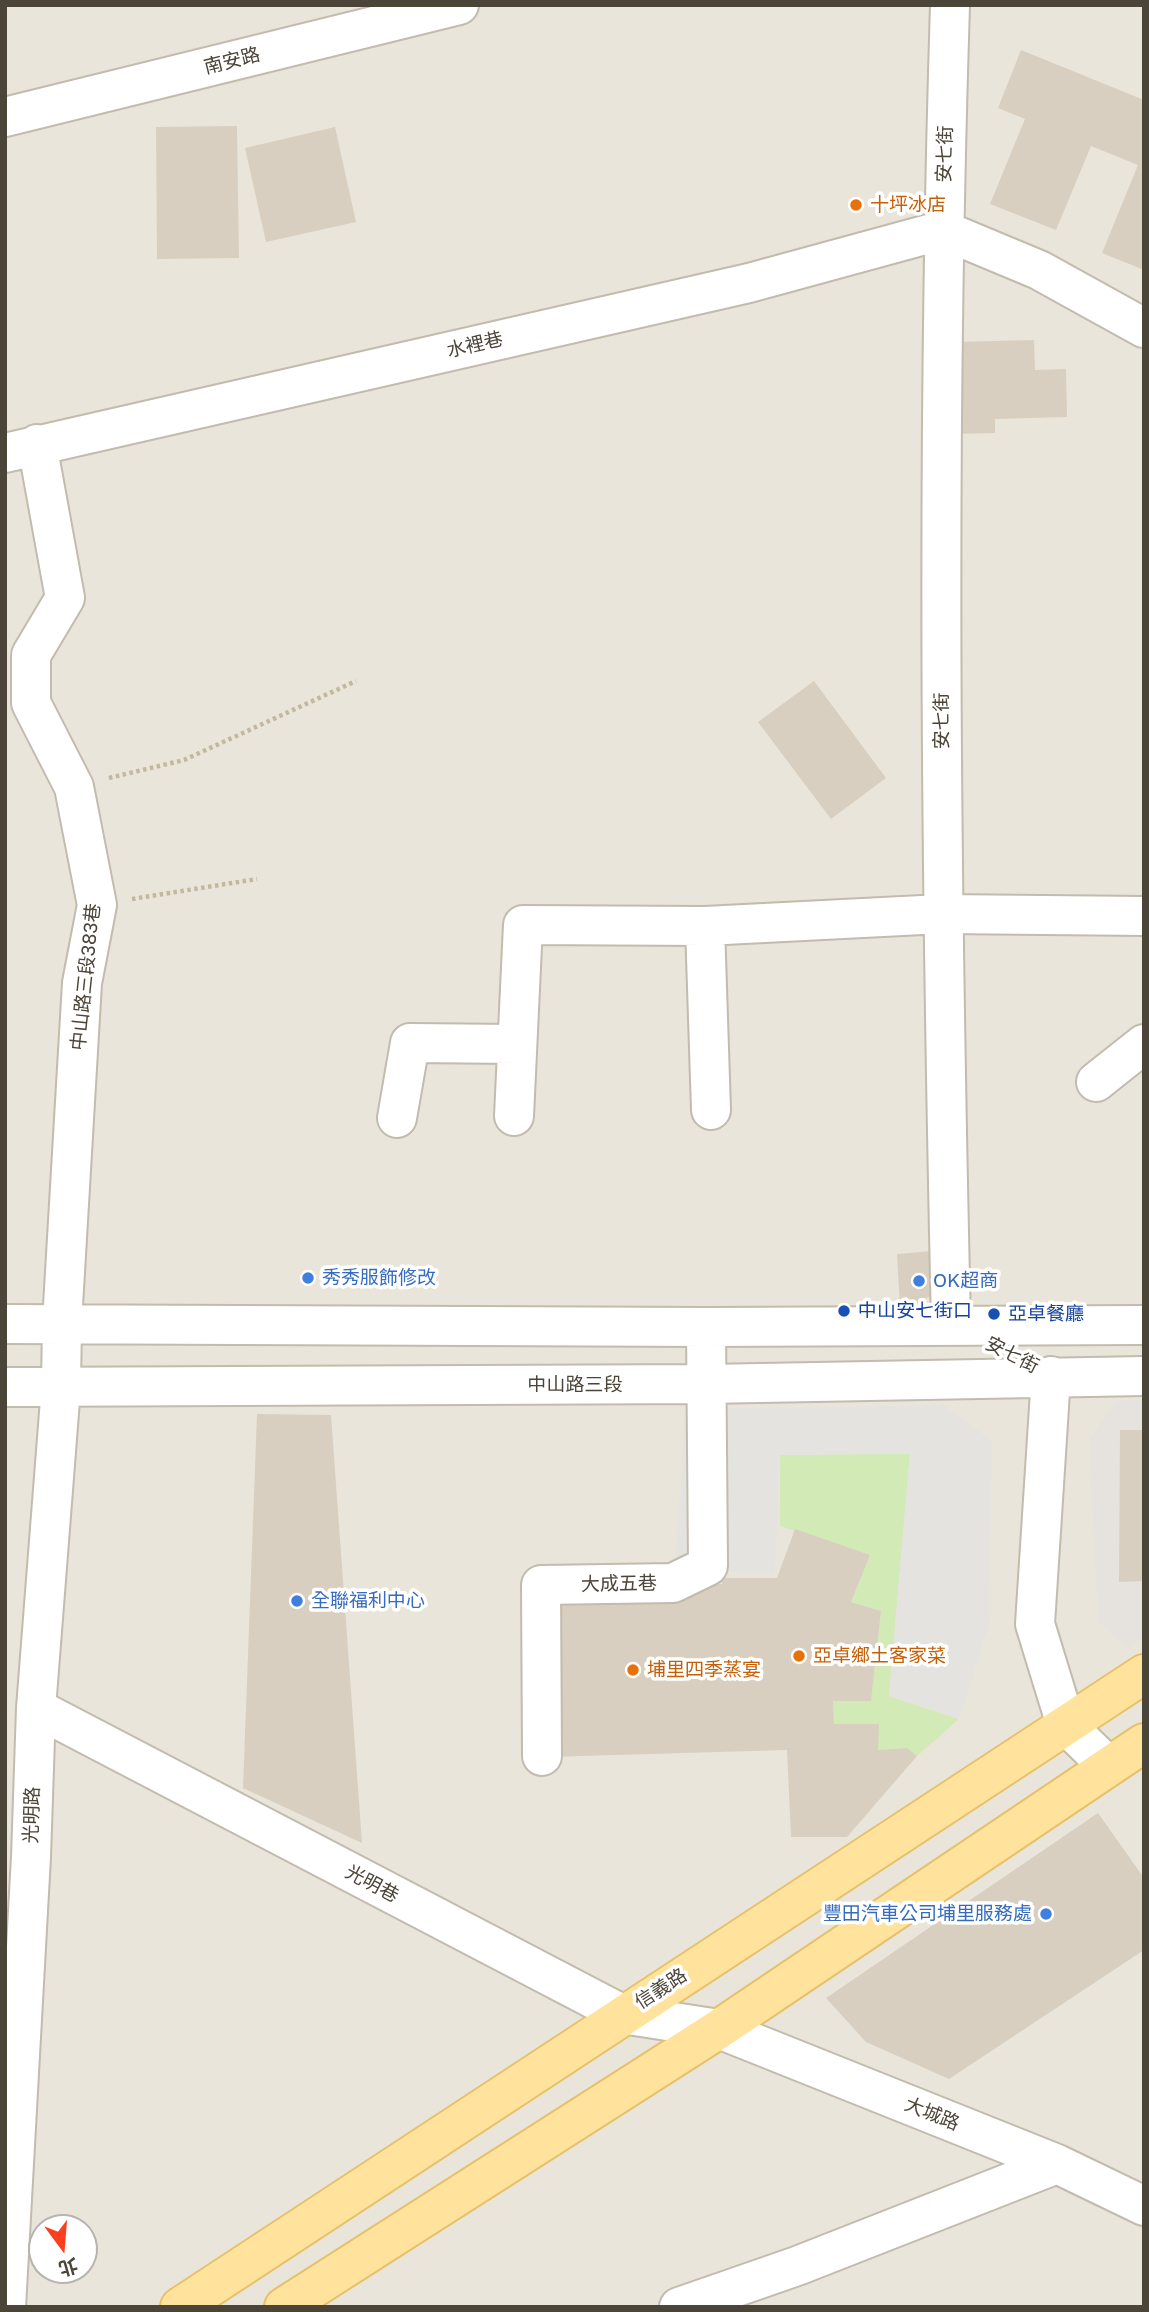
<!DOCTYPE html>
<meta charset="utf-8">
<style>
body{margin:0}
#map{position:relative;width:1149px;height:2312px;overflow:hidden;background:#f6f3ec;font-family:"Golos Text","Noto Sans TC",sans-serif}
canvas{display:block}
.frame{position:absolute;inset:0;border:7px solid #4b4439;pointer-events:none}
.north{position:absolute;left:28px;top:2214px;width:70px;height:70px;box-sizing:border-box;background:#fff;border:2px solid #b7b4b0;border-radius:50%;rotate:164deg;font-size:19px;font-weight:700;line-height:28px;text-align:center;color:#4b4439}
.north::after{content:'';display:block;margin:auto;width:24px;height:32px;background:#fc3f1d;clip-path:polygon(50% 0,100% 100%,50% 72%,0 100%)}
</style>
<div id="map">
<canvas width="1149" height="2312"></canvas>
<div class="frame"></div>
<div class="north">北</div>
</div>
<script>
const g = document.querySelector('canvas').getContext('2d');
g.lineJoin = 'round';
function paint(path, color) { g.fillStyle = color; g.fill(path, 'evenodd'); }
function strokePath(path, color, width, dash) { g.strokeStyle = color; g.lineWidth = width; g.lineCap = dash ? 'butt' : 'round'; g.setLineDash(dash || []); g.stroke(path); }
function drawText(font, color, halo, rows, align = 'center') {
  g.font = font + ' "Golos Text","Noto Sans TC",sans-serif'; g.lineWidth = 7; g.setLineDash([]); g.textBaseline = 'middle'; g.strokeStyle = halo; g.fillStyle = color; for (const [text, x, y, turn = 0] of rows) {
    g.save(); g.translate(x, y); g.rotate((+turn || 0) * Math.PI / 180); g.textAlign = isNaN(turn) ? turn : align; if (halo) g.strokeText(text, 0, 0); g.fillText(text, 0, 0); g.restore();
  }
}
paint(new Path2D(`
 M5,5H1144V2307H5ZM42,2228H84V2270H42Z`), '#eae5da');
paint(new Path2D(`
 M1118,1400H1144V1637L1128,1648L1098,1621L1089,1441Z`), '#e6e2dd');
paint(new Path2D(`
 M910,1453L889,1696L959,1719L917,1756L907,1748L878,1750L834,1724L833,1701L871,1700L881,1611L851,1602L870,1555L780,1526V1455Z`), '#d2eab5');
paint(new Path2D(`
 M943,1405L992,1441L989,1625L959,1719L889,1696L910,1454L780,1455L775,1573L675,1571L685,1409Z`), '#e5e3e0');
paint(new Path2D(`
 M1021,50L1144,100V270L1102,253L1138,165L1091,146L1056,230L990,204L1025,119L998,108Z
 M237,126L239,258L157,259L156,127Z
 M335,127L356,222L266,242L245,148Z
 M1034,340L1035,370L1066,369L1067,417L995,419V433L955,434L953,342Z
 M814,681L886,778L831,819L758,722Z
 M944,1250V1275L929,1297L912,1306L900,1307L897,1254Z
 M257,1414L331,1415L362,1843L243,1788Z
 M1120,1430H1144V1581L1119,1582Z
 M795,1529L870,1555L851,1602L881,1611L871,1701H833L834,1724H879L878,1750L907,1748L917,1756L847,1837H791L787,1750L548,1757L541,1588L722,1584L721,1578H777Z
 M1098,1813L1144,1878V1950L949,2079L866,2042L826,1998Z`), '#d8cfc1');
const minor = new Path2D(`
 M950,5C936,445 941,884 951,1324
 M5,117L459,5
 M5,453L749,283L943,230L1039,270L1144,328
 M705,926L711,1110
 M1096,1082L1144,1044
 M514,1116L523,925L705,926L942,914L1144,916
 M397,1118L410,1043L517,1044
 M5,1324L706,1327L1144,1325
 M1051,1376L1035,1624L1066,1725L1108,1766
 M5,1387L706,1384L1144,1376
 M36,1708L622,2014L719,2029L1057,2164L1144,2206
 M542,1756L541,1585L673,1583L708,1566L706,1327
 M6,2307L31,1857L36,1708L61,1387L62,1323L82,983L97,905L74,787L31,703V655L65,598L37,444
 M679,2307L797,2266L1057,2164`);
const major = new Path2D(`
 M180,2307L1144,1674
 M284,2307L719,2029L1144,1743`);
strokePath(minor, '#c2bbae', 42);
strokePath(major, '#e6c16a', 42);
strokePath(new Path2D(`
 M109,778L184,760L356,681
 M132,899L257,879`), '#c4b79f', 4.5, [3.5, 3.5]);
strokePath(minor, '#fff', 38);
strokePath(major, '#ffe39c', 38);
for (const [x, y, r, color] of [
 [856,205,7,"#e8710a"],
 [308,1278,7,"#3f7fe0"],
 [919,1281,7,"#3f7fe0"],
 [844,1311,7,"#1a4fb4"],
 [994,1314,7,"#1a4fb4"],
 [297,1601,7,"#3f7fe0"],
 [799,1656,7,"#e8710a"],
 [633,1670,7,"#e8710a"],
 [1046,1914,7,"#3f7fe0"]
]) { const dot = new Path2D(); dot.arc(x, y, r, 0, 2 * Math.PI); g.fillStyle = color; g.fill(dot); strokePath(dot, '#fff', 2.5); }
drawText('19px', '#4b4439', '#fff', [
 ["南安路",232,61,-14],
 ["安七街",945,154,-88],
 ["水裡巷",475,345,-13],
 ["安七街",942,721,-90],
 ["中山路三段383巷",86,977,-84],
 ["安七街",1012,1355,27],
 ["中山路三段",575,1385],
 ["大成五巷",619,1584,-1],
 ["光明路",32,1815,-88],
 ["光明巷",372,1884,28],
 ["信義路",661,1989,-33],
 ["大城路",932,2114,22]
]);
drawText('19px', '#c56008', '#fff', [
 ["十坪冰店",870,205],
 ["亞卓鄉土客家菜",813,1656],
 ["埔里四季蒸宴",647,1670]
], 'left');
drawText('19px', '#366cbe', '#fff', [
 ["秀秀服飾修改",322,1278],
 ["OK超商",933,1281],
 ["全聯福利中心",311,1601],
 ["豐田汽車公司埔里服務處",1032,1914,"right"]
], 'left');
drawText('19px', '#164399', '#fff', [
 ["中山安七街口",858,1311],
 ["亞卓餐廳",1008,1314]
], 'left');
</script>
